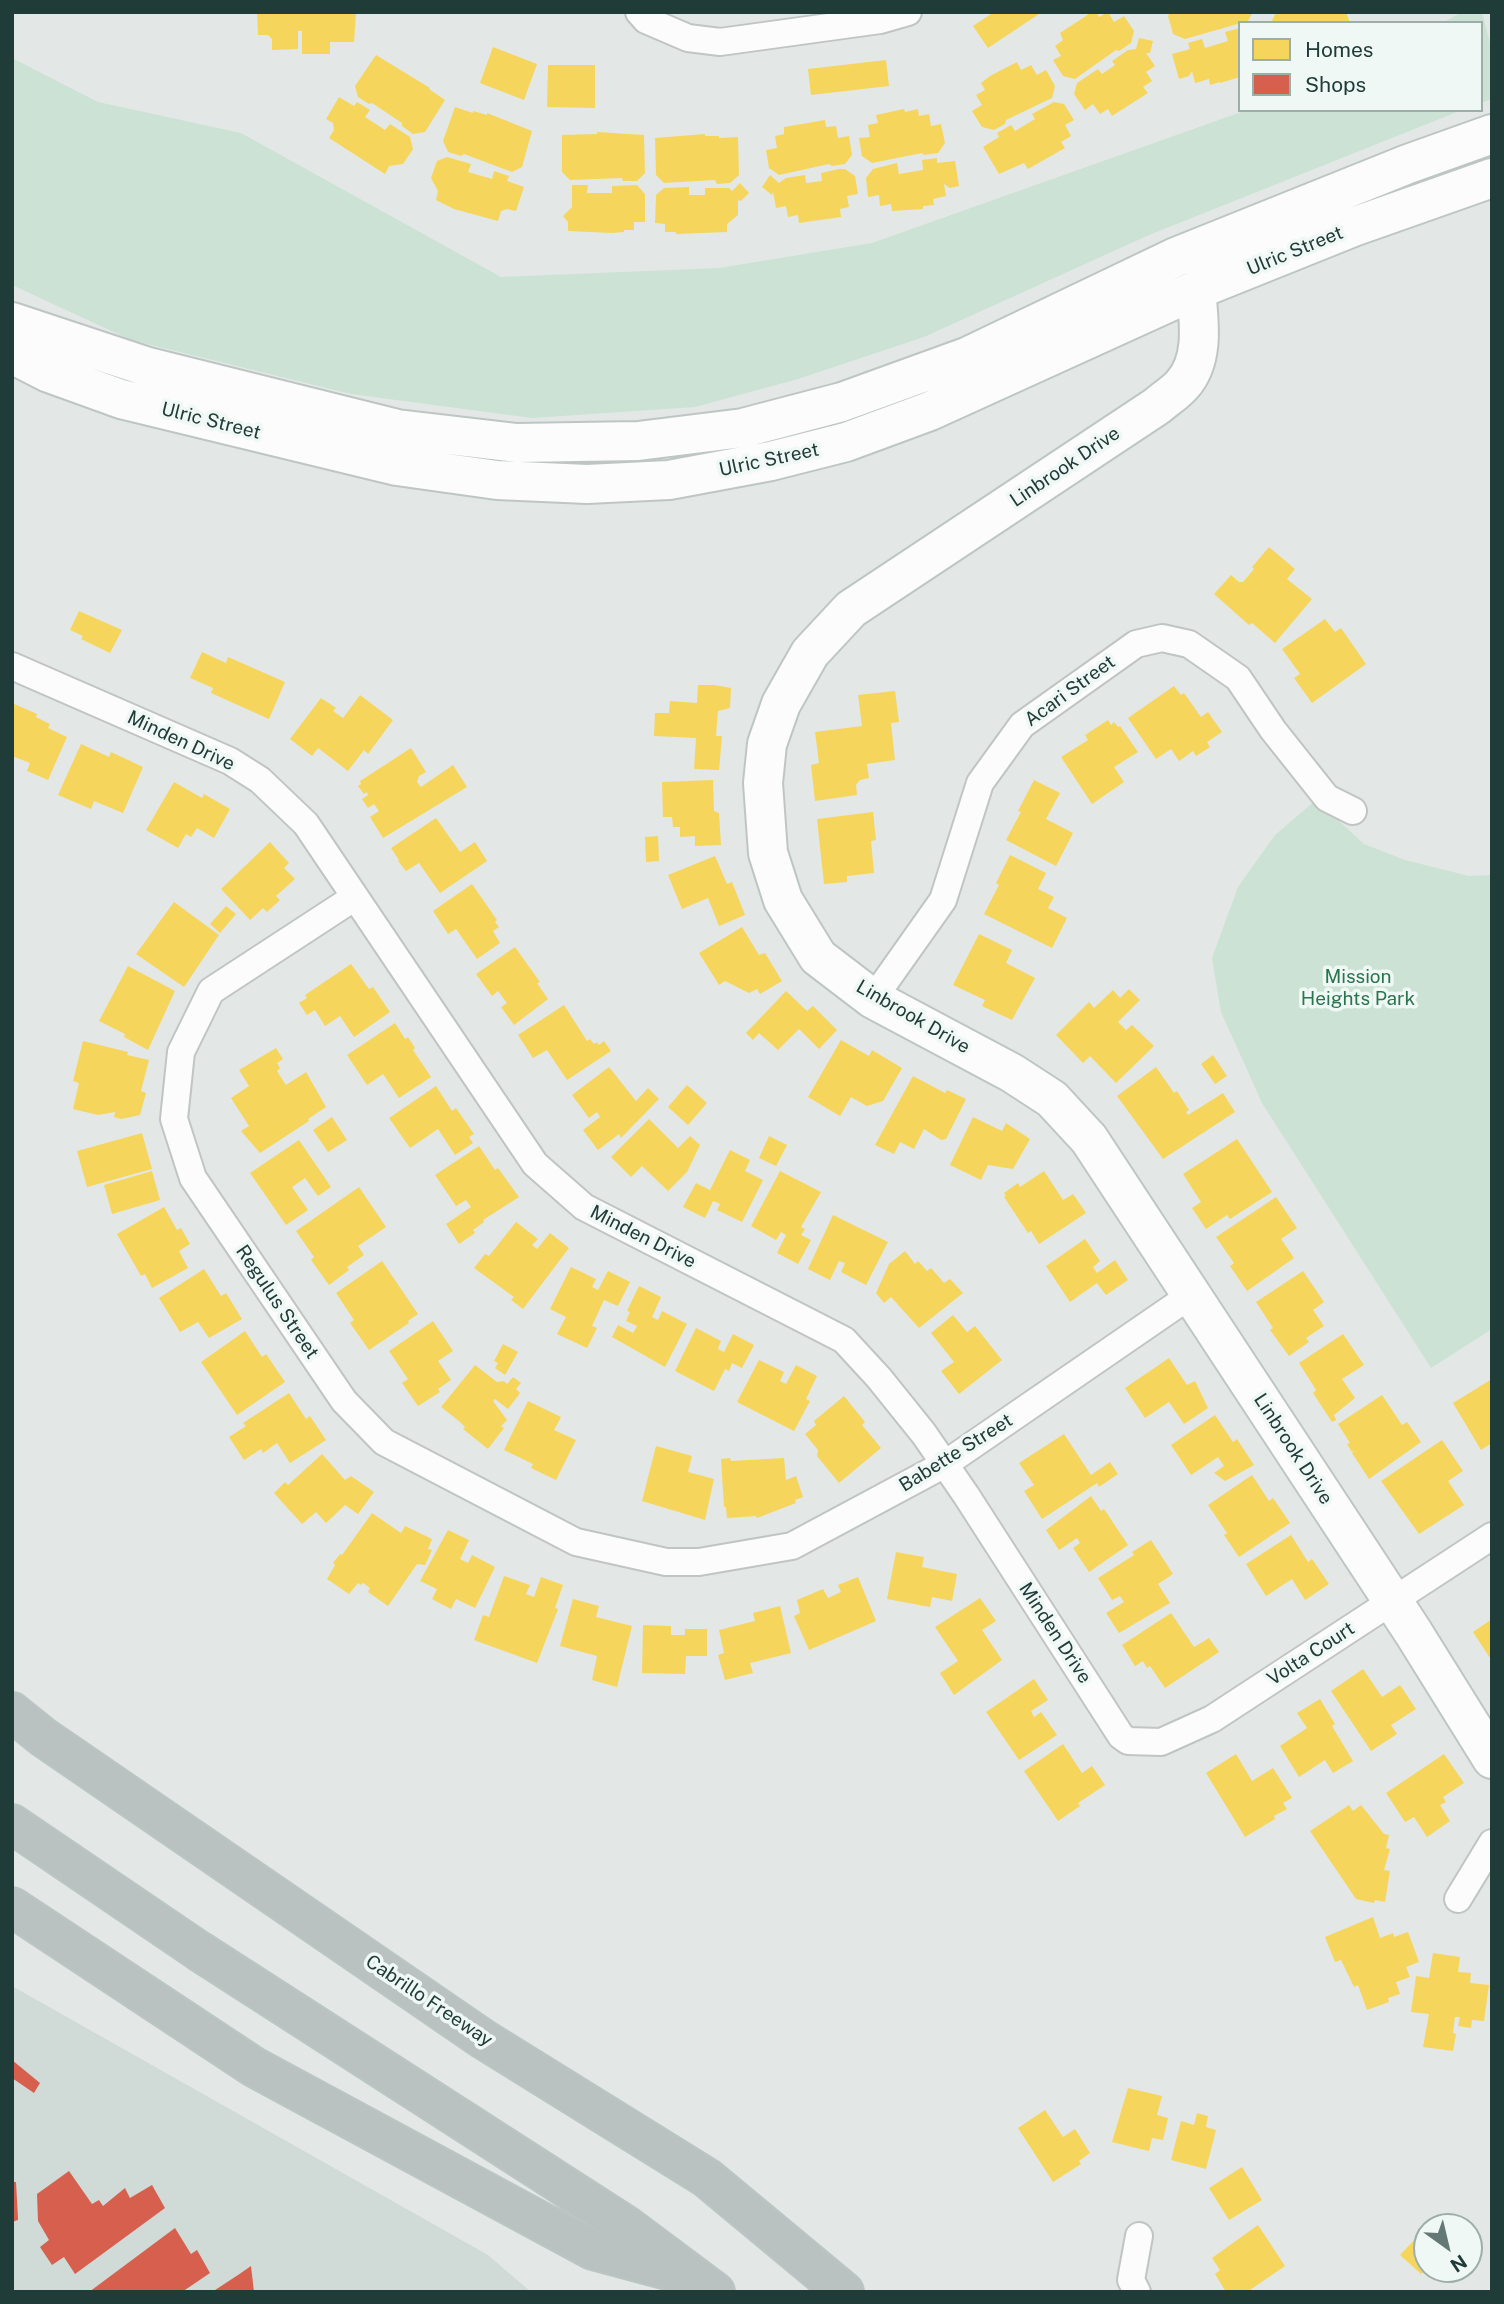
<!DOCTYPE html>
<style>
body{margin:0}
#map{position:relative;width:1504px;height:2304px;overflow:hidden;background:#e3e8e6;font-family:"Public Sans",sans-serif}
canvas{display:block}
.frame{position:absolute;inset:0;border:14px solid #203c38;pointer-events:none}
.legend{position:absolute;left:1238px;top:21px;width:245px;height:91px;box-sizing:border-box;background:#f0f8f5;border:2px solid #9dada9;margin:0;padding:9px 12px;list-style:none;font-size:21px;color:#203c38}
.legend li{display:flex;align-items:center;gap:14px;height:35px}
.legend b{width:35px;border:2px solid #9dada9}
.north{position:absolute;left:1413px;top:2213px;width:70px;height:70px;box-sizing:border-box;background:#f0f8f5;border:2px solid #9dada9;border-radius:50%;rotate:146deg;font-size:19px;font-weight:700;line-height:28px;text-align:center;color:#203c38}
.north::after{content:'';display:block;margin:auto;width:24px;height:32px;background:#647875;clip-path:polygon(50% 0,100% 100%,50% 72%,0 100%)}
</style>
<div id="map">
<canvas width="1504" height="2304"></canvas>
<div class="frame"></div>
<ul class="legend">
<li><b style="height:19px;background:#f6d55c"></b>Homes</li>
<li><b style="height:19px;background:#d6604d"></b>Shops</li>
</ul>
<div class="north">N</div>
</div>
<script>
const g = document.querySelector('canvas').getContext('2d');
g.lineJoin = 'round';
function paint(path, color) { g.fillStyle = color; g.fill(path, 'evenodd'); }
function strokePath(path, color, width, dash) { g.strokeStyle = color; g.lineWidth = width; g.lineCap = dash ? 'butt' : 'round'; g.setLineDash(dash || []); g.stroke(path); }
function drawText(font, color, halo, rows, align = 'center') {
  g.font = font + ' "Public Sans",sans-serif'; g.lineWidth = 7; g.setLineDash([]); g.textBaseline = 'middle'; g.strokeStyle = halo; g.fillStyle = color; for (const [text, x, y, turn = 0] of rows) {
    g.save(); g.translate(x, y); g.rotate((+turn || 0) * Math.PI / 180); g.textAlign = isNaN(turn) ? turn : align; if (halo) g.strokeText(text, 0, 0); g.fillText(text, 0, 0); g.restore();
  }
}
paint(new Path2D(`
 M12,1986L488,2255L531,2292H12Z`), '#d0dad7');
paint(new Path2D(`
 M1462,12H1482L1492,51V99L1481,103V23H1442Z
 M12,58L98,102L241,133L501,277L719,268L872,243L1247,110H1462L1149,235L924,337L798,379L695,407L532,418L351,394L131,340L12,285Z
 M1316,800L1364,844L1405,860L1469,876L1492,875V1329L1431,1368L1262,1103L1221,1012L1212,958L1238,887L1275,835Z`), '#cbe2d4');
paint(new Path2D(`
 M257,12H356L354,42H330V54H302V31H298V49L272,50V39L268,35H258Z
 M994,12H1042L988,48L973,26Z
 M1092,12H1096L1099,17L1108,12L1114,22L1124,16L1134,31L1131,43L1119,51L1116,50L1075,79L1063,76L1053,60L1061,56L1055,46L1063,40L1060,33Z
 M1170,12H1253L1248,21L1185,39L1173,34L1168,16Z
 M1276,12H1346L1350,23H1271Z
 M1240,28V77L1220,83V82L1210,85L1209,79L1195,83L1192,71L1189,76L1179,79L1172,54L1190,49L1188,43L1202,39L1205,48L1228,41L1225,32Z
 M1139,38L1153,41L1150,53H1146L1155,66L1146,72L1152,81L1143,87L1148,93L1112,116L1108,109L1100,114L1093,104L1085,110L1074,94L1077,83L1098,69L1102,74L1115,65L1112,61L1128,50L1136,49Z
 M493,47L537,64L524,100L480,83Z
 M376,55L430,88L429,89L445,100L425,132L413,134L402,126V123L372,103L369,104L358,97L355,86Z
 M886,60L889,86L811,95L808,69Z
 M1017,62L1021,70L1031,65L1037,75L1046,70L1055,86L1052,98L1006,120L1005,124L994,130L982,127L972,111L982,105L976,95L985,90L981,83L990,76Z
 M548,65H595V108L547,107Z
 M339,97L354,106L357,102L370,110L365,117L385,130L390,124L410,137L413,149L403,164L389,166L385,174L329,138L334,130L333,123L326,119Z
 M1054,102L1064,104L1074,120L1065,125L1071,136L1061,142L1065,148L1028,169L1024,163L999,174L983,147L999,137L997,133L1011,125L1015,131L1035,119L1032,114Z
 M455,107L473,113V111L487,115V113L532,131L522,167L512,172L464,154L461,156L448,152L443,141Z
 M904,109L905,112L918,109L919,116L929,114L931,126L941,124L945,143L938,153L924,155L922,153L872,163L862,156L859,138L870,137L868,125L878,123L876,115Z
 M825,120L826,127L836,126L838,138L849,136L852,155L845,164L832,166L829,164L779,175L769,168L766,150L777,148L775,136L784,134V127Z
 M597,132L644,135L645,173L637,181H623L622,178L570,180L562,172V135L597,134Z
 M705,134V136H719V138L738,137L739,175L730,183L717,184L715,180L664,183L656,175L655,138Z
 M447,157L471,164L468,172L492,179L494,171L509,176L507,181L524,187L516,211L507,209L501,211L498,221L454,209L436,200L438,191L431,178L437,161Z
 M937,158V163L955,161L959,186L950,188L944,184L946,196L933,199L934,205L923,206V209L892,211L891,204L880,206L879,195L868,197L866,178L873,169L897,163L899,174L923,170L922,160Z
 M839,169H845L855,176L858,194L847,196L849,207L840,209L841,217L799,223L798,215L788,217L786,206L776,208L773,192L772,195L762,187L770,175L779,183L786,178L805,175L806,183L822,181L821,173Z
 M740,183L749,193L741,201L738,200V215L727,224V232L676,234V232H665V224L655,223L656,195L664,188L689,187V195H705V188H729L732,191Z
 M572,185H588L587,193H612V186L637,185L645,194V222H634V230H624V232L612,233L568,231V222L563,216L572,207Z
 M1269,547L1295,569L1287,579L1312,599L1275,643L1252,623L1249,625L1214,594L1231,575L1239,582H1243L1254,569L1252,567Z
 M79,611L122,630L110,653L81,639L83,636L70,630Z
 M1325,619L1335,632L1341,628L1366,664L1312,703L1294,678L1300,674L1282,649Z
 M202,652L226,663L228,657L285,682L269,719L211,693L213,688L190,678Z
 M698,685H714L731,688L730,708L718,711L716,736H722L719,770L694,769L696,738L654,736L655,713H669L670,701L697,703Z
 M1174,686L1181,695L1184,693L1201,717L1208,712L1222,732L1207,742L1210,747L1196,756L1193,751L1179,761L1171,749L1156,759L1128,718Z
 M895,691L899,722L891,723L895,760L867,764L869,778L860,780L856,785L857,795L815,801L811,765L819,763L815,732L862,726L858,695Z
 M360,695L393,720L368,754L364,750L348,771L318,748L312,756L290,739L321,698L336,708L333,711L343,718Z
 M12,703L37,714L36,717L50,724L48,728L67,737L48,780L27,771L30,763L12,756Z
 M1108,720L1111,725L1114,722L1118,727L1120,726L1138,752L1114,767L1124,782L1092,804L1061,757L1088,740L1085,735Z
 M81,744L109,757L111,752L143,767L123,813L94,801L91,809L58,795Z
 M411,748L426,772L419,776L417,782L421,787L453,765L467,787L383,838L370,817L379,811L374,804L368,808L362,799L368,795L367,792L364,794L358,786L361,784L360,781Z
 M713,780L714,811L719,813L721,845L695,846V836L680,837V827H673L672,817H663L662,782Z
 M1034,780L1060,793L1046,819L1073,833L1056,866L1006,840L1021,812L1018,811Z
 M174,782L202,798L204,794L230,809L214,838L197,828L191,837L186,834L178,848L146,830Z
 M873,812L876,840L871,841L874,873L847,876V882L824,884L817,819Z
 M436,818L460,852L475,842L487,861L440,893L419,863L406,871L398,861L399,860L391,848Z
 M658,836L659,861L646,862L645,837Z
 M270,842L289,863L284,868L295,879L276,896L280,900L267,912L263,908L250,920L221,889Z
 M1010,855L1046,873L1038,889L1054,897L1048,908L1067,918L1052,948L984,914L999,885L996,883Z
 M715,856L727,884L732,882L745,915L719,926L708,898L682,909L668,875Z
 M472,884L497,920L495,922L499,927L493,931L500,943L477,959L456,929L448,934L433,911Z
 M174,902L219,935L184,987L136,954Z
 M226,906L236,914L220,933L210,924Z
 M742,927L759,955L765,953L782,981L760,994L757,989L749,993L725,981L719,985L699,953Z
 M979,934L1012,950L1006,963L1035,978L1012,1020L982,1006L985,1000L953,985Z
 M515,947L540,982L537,983L548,999L514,1025L501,1007L507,1003L498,991L492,996L476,974Z
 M351,964L369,989L373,987L390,1012L354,1037L340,1016L325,1026L315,1010L307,1015L299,1003L307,998L305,995Z
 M128,966L175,991L148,1050L124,1037L125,1034L99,1021Z
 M1129,989L1140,1000L1118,1022L1126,1030L1132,1025L1154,1046L1116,1083L1090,1056L1083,1063L1056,1035L1089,1002L1094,1008L1113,990L1120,998Z
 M786,991L807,1011L813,1006L837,1030L819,1049L799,1029L778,1050L759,1033L753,1040L746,1033Z
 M564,1005L587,1041L590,1039L594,1044L597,1042L599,1045L604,1041L611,1051L567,1080L547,1050L533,1058L518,1035Z
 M395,1023L405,1039L408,1037L415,1048L413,1050L431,1077L399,1098L383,1074L367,1085L347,1055Z
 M841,1040L869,1056L872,1050L902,1068L883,1101L867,1106L851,1097L840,1116L808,1097Z
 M83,1041L128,1052L127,1055L149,1060L141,1091L146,1093L140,1115L121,1119L114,1117L115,1112L98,1115L73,1109L79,1083L73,1081Z
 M276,1048L283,1059L277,1063L280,1068L277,1071L286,1085L306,1072L326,1107L308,1119L309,1121L260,1153L241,1131L249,1126L231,1098L249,1086L239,1070Z
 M1213,1055L1227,1076L1215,1084L1201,1064Z
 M609,1067L636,1101L648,1088L659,1099L621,1138L619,1134L598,1150L583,1130L600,1117L597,1112L589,1118L572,1095Z
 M1156,1067L1174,1093L1177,1091L1189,1110L1186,1112L1188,1115L1223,1093L1235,1112L1163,1159L1117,1096Z
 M913,1076L945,1093L947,1090L966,1099L946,1139L941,1140L924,1129L914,1149L900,1142L894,1154L875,1145Z
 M687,1085L707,1103L688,1125L668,1107Z
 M436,1086L452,1111L456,1108L474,1134L469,1137L473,1143L455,1155L438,1129L410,1148L389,1118Z
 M332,1117L347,1140L328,1152L313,1130Z
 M973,1117L1002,1131L1006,1123L1030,1139L1013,1169L988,1165L981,1180L950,1165Z
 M649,1119L678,1148L690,1136L700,1145L687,1172L668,1191L642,1166L631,1177L611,1157Z
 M142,1133L152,1169L87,1187L77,1151Z
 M769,1136L787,1145L776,1166L759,1158Z
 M1237,1139L1272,1192L1230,1219L1227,1215L1206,1229L1192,1208L1201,1202L1183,1174Z
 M299,1140L331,1187L318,1196L305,1178L292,1187L308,1210L286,1225L250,1173Z
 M479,1146L495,1170L498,1168L519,1197L483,1220L484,1222L473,1230L475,1233L459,1244L446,1224L471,1207L466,1200L456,1206L435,1175Z
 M730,1150L750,1160L745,1171L763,1180L742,1222L717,1210L720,1204L713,1201L705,1218L683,1207L696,1183L710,1190Z
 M152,1171L160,1200L112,1214L104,1185Z
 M780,1171L821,1192L801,1227L805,1229L801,1235L811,1240L798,1264L777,1253L786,1235L781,1232L776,1240L751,1226Z
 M1044,1171L1063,1200L1073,1194L1086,1213L1039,1244L1031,1231L1028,1233L1004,1197L1006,1196L1004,1193L1018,1183L1020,1187Z
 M359,1187L386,1227L358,1246L364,1255L347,1267L349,1270L329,1285L311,1260L314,1257L296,1231Z
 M1276,1197L1297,1228L1281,1239L1294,1258L1247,1291L1230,1266L1234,1263L1216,1237Z
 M164,1207L177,1230L181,1228L190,1244L179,1251L188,1268L152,1288L145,1274L141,1276L117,1234Z
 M833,1215L888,1242L866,1285L841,1272L845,1263L839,1261L830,1280L808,1269Z
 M516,1222L538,1239L532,1245L537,1249L550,1233L569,1248L523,1309L511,1300L514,1297L474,1268L485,1254L489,1256Z
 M1085,1239L1100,1261L1093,1267L1097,1273L1115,1260L1128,1280L1106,1295L1097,1283L1070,1302L1046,1266Z
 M905,1251L915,1264L918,1261L927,1271L931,1268L944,1283L950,1279L963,1293L919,1328L891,1297L884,1303L876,1293L889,1264Z
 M382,1261L418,1314L408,1321L409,1323L369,1350L350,1323L354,1320L336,1293Z
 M571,1267L596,1279L592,1287L598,1290L608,1271L630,1282L618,1306L604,1300L592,1326L597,1328L587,1348L557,1334L566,1317L550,1309Z
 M204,1269L221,1296L226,1293L242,1319L209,1338L198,1322L180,1332L159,1298Z
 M1303,1271L1324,1302L1313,1310L1324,1326L1306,1338L1309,1342L1289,1356L1270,1330L1273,1328L1256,1302Z
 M639,1286L661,1297L652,1317L658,1320L662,1311L687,1324L665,1367L612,1337L618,1325L633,1333L637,1326L626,1321L630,1312L627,1311Z
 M953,1315L967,1332L975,1326L1002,1360L959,1394L941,1371L954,1362L931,1333Z
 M433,1321L453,1351L438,1361L451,1380L438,1389L440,1392L418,1406L402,1383L408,1379L389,1351Z
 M696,1328L721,1341L718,1349L724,1352L733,1334L754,1345L742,1368L732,1363L729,1371L725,1369L714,1391L675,1371Z
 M245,1331L262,1357L266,1354L285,1382L237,1415L201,1362Z
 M1343,1334L1364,1365L1342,1379L1355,1398L1334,1415L1336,1420L1332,1422L1313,1393L1316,1390L1299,1363Z
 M503,1344L518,1352L505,1375L495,1368L498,1363L494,1361Z
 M1169,1358L1187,1385L1195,1381L1208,1408L1184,1424L1169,1402L1145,1418L1125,1388Z
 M759,1360L784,1372L780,1381L786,1384L796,1365L817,1376L806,1399L810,1401L794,1431L737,1402Z
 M475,1365L497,1382L504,1381L507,1384L513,1377L521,1383L516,1389L520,1393L508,1409L495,1399L493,1401L507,1420L501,1426L504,1428L488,1449L463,1429L465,1427L459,1421L441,1407Z
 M1492,1379V1443L1481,1450L1453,1403Z
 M289,1393L306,1419L310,1416L326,1440L290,1463L277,1443L263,1453L261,1449L244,1460L229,1437L246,1426L243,1423Z
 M1382,1395L1402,1425L1407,1422L1421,1442L1369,1479L1352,1453L1355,1451L1352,1452L1347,1444L1350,1443L1338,1424Z
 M844,1396L865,1422L862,1425L881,1448L839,1483L817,1456L818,1450L805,1434L816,1425L814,1421Z
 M528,1401L561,1417L554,1430L576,1440L556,1480L531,1468L533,1464L504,1450Z
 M1215,1415L1233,1442L1237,1439L1254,1465L1225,1481L1214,1473L1224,1466L1218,1457L1191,1475L1171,1445Z
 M1064,1434L1091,1475L1110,1462L1118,1474L1099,1487L1097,1483L1042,1519L1024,1491L1034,1485L1019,1463Z
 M1442,1440L1463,1471L1448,1481L1464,1505L1419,1534L1381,1481Z
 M656,1446L692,1456L688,1472L714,1479L705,1520L642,1501Z
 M322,1454L345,1480L351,1476L374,1492L358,1514L345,1505L326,1523L316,1512L302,1524L274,1493L285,1482L288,1485Z
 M730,1458L731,1461L784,1458L786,1480L796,1476L803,1497L795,1500L796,1503L757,1518L756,1516L727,1518L726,1507H724L721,1459Z
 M1252,1475L1269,1501L1273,1498L1290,1523L1239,1557L1224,1535L1227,1533L1208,1505Z
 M1091,1496L1101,1511L1104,1509L1128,1545L1089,1572L1073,1548L1080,1543L1077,1538L1059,1550L1046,1530Z
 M372,1513L401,1533L405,1526L432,1539L428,1549L432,1550L425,1565L417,1564L388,1606L368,1592L370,1588L363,1583L361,1585L358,1583L349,1594L327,1579L335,1565L333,1563L340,1554L342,1555Z
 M448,1530L469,1540L460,1559L468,1563L472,1555L495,1567L475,1608L456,1599L451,1609L432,1599L437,1589L420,1581Z
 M1291,1535L1308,1562L1312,1559L1329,1584L1305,1600L1292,1579L1266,1596L1246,1564Z
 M1151,1540L1173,1574L1158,1584L1170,1603L1119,1633L1106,1613L1124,1602L1120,1596L1112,1600L1098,1578L1134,1555L1132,1552Z
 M896,1552L924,1557L922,1567L957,1574L952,1601L932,1597L930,1607L887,1599Z
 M504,1576L530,1585L526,1594L534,1597L541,1577L563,1585L555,1608L558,1609L537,1663L474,1640L483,1615L489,1617Z
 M858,1577L876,1621L809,1650L794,1616L800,1613L797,1600L823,1589L828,1598L841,1592L838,1585Z
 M980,1598L996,1621L982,1630L1002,1660L954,1695L940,1673L958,1661L935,1627Z
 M573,1599L599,1606L596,1617L632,1626L617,1687L592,1680L597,1656L560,1646Z
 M780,1606L791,1653L750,1663L753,1673L725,1680L718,1655L724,1653L719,1630L755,1621L753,1613Z
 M1171,1613L1194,1647L1209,1638L1219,1652L1165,1688L1150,1666L1147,1668L1143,1661L1135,1666L1122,1645Z
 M1492,1619V1661L1473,1632Z
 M643,1625L671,1626V1635H685V1629H707V1656H686L685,1674L642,1673Z
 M1363,1669L1382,1697L1400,1685L1416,1709L1391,1725L1397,1734L1371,1751L1331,1691Z
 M1034,1679L1048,1700L1031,1711L1034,1717L1041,1712L1057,1735L1019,1760L986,1712Z
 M1320,1699L1335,1724L1332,1726L1353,1761L1333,1773L1325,1760L1299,1777L1280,1746L1307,1728L1297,1713Z
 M1063,1744L1082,1773L1092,1766L1105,1785L1078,1803L1080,1806L1058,1821L1024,1771Z
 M1236,1754L1252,1781L1273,1768L1292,1798L1283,1803L1287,1809L1274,1816L1275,1819L1245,1837L1206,1773Z
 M1444,1754L1464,1783L1443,1797L1446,1802L1440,1805L1450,1821L1427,1837L1414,1817L1405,1822L1386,1793Z
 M1349,1805L1353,1811L1361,1805L1384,1834L1389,1835L1386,1848L1390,1849L1384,1870L1390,1871L1385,1902L1375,1900L1374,1903L1356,1899L1310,1831Z
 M1373,1917L1380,1938L1393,1933L1394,1937L1408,1932L1419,1962L1406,1967L1410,1977L1396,1982L1400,1994L1388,1998L1389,2002L1367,2010L1358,1985L1354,1987L1341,1960L1335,1962L1325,1937Z
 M1433,1953L1460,1957L1458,1972L1471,1973L1470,1983L1489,1985L1484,2021L1472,2020L1471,2028L1458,2026L1460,2017H1455L1453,2033L1456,2034L1453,2051L1423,2047L1429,2014L1411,2012L1416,1976L1429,1978Z
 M1128,2088L1162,2096L1157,2115L1168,2118L1163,2140L1152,2138L1149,2151L1112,2142Z
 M1045,2110L1063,2137L1075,2129L1090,2153L1079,2161L1081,2164L1053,2182L1018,2128Z
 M1197,2113L1208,2116L1206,2127L1216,2130L1206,2169L1171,2160L1181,2121L1194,2125Z
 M1242,2167L1262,2200L1229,2220L1209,2188Z
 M1434,2219L1442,2227H1427V2268L1421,2274L1400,2255Z
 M1258,2225L1285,2266L1247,2292H1226L1215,2274L1220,2270L1212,2258Z`), '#f6d55c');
paint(new Path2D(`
 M12,2060L40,2083L34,2093L12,2078Z
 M69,2171L92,2204L99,2200L103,2206L125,2188L130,2198L152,2185L165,2208L75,2274L64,2257L52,2265L40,2247L49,2240L38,2221L37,2194Z
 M12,2182H16L18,2218V2220L12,2222Z
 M175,2228L191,2254L197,2250L210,2273L182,2292H89Z
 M251,2266L254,2292H212L238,2275Z`), '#d6604d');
const street = new Path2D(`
 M639,12L646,20L688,38L720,42L880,20L908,12
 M12,666L230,761L260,780L306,824L535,1164L584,1207L844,1340L879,1378L924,1434L966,1495L1121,1736L1128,1741L1161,1742L1212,1719L1492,1536
 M355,897L211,991L181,1052L174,1119L193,1178L344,1401L384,1442L576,1542L666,1562H699L792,1546L945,1464L1191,1295
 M873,999L943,900L980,783L1022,725L1136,644L1162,638L1189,644L1238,678L1273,730L1327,798L1353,811
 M1458,1899L1492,1843
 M1137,2292L1131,2280L1139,2236`);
const secondary = new Path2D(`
 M1196,290C1199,321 1205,360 1182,385C1175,393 1165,399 1157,406L851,609L810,653L781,704L767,744L763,783L768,853L783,900L818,957L873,999L1012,1073L1052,1099L1089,1139L1413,1632L1492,1759
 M12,322L148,367L397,429L517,443L638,441L743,428L842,402L969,356L1176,257L1408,164L1492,134
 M12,354L49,373L121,399L397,466L497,480L587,484L669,480L771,461L846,442L930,411L1196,290L1353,227L1492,178`);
const highway = new Path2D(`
 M12,1712L43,1737L483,2039L707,2178L844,2292
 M12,1824L199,1951L628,2227L715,2292
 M12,1907L254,2067L593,2250L675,2272`);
strokePath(street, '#c0c5c3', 30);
strokePath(secondary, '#bec6c4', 42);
strokePath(highway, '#bbc5c3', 42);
strokePath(street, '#fbfcfb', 26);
strokePath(secondary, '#fbfcfb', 38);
strokePath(highway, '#b9c2c1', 38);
drawText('19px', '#203c38', '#f0f8f5', [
 ["Ulric Street",1295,251,-22],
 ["Ulric Street",211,421,14],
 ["Ulric Street",769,460,-12],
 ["Linbrook Drive",1065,467,-34],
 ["Acari Street",1070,691,-36],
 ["Minden Drive",181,741,25],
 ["Linbrook Drive",913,1017,30],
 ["Minden Drive",643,1237,27],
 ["Regulus Street",277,1302,56],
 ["Linbrook Drive",1293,1449,57],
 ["Babette Street",956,1453,-32],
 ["Minden Drive",1055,1633,57],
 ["Volta Court",1311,1654,-33],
 ["Cabrillo Freeway",429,2001,34]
]);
drawText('19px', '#2a744e', '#f0f8f5', [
 ["Mission",1358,977],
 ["Heights Park",1358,999]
]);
</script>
